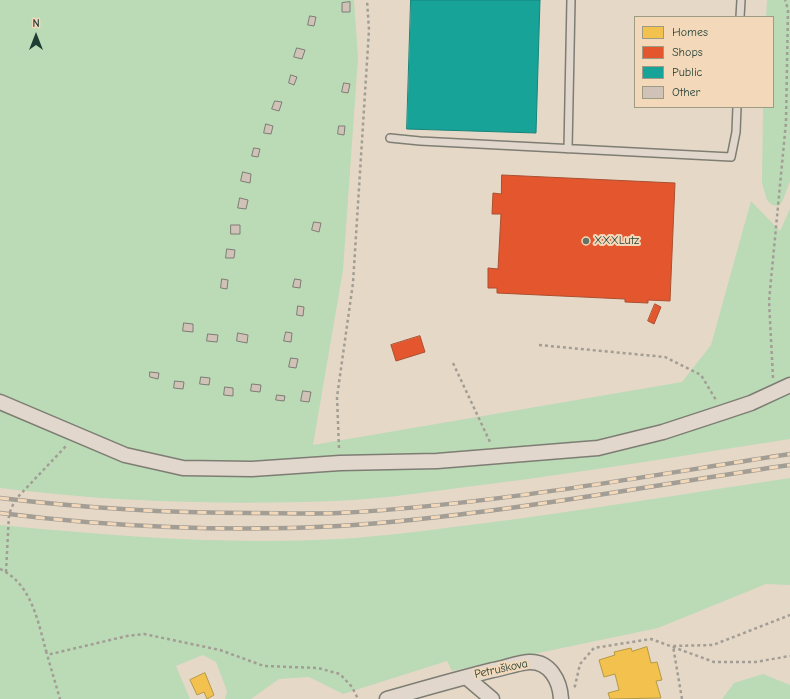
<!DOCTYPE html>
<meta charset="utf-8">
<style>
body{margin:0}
#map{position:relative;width:790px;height:699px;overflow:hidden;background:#e6d8c7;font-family:"Comic Neue",sans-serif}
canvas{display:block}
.legend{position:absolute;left:634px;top:16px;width:140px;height:92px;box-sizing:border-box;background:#f3d9ba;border:1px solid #9e9b84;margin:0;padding:5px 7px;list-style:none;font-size:12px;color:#1f3d34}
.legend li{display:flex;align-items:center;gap:8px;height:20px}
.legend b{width:20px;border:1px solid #9e9b84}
.north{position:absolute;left:16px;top:16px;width:40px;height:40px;-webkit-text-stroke:3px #f3d9ba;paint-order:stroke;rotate:0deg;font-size:11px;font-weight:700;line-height:16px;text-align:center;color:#1f3d34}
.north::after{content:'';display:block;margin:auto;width:14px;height:18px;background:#1f3d34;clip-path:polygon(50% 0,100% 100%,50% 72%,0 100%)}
</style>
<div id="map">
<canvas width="790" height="699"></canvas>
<ul class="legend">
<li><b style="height:11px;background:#f2c14e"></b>Homes</li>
<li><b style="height:11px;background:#e4572e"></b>Shops</li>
<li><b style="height:11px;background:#17a398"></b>Public</li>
<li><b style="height:11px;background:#d1c2b7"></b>Other</li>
</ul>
<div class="north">N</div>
</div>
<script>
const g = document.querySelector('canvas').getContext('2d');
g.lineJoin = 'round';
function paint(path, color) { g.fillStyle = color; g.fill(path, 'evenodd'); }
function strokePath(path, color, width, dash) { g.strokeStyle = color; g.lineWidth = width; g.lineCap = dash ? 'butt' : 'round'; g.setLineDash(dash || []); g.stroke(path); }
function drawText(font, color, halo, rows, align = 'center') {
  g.font = font + ' "Comic Neue",sans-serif'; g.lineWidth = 4; g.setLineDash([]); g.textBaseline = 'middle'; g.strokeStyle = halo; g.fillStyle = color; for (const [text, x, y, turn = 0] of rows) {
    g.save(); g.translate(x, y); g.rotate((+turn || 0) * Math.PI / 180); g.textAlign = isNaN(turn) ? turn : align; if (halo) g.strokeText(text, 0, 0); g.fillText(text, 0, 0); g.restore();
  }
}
paint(new Path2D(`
 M0,0H354L358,58L343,270L313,445L682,382L711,345L751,201L780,231L790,209V439C687,455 585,472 482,485C433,491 384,499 335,501C224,505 111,502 0,488Z
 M767,0H790V181L783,200L779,206L772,205L767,200L762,183L763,107H773V17H766Z
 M790,478V585L766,584L658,628L452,671L447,661L343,694L309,677L279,679L251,699H225L227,691L216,662L203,655L176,666L190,699H0V525C113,536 225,545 339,539C388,536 437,529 486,523C587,510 689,493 790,478Z
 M763,674L790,685V699H722L734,683Z`), '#bbdab6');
const homes = new Path2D(`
 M647,647L651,663L657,662L662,680L656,681L661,698L610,699L608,693L619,690L615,674L604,677L599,660L615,655L614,652L631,648L632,651Z
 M205,673L214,695L207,699L204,692L197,695L190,680Z`);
paint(homes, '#f2c14e');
strokePath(homes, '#b39946', 1);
const shops = new Path2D(`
 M502,175L675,183L670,301L648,300V303L625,302V299L497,293V288H488V268L498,269L501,214H492L493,193L501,194Z
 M655,304L661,307L654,324L648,321Z
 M420,336L425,352L396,361L391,345Z`);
paint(shops, '#e4572e');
strokePath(shops, '#a94f30', 1);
const public = new Path2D(`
 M411,0H540L536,133L407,129Z`);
paint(public, '#17a398');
strokePath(public, '#19847a', 1);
const building = new Path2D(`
 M350,2V12H342V3Z
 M310,16L316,17L314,26L308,25Z
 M297,48L305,50L302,59L294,57Z
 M291,75L297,77L294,85L289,83Z
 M344,83L350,84L348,93L342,92Z
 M275,101L282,102L279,111L272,109Z
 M266,124L273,126L271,134L264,133Z
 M339,126H345L344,135L338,134Z
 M254,148L260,149L258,157L252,156Z
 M243,172L251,174L250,183L241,181Z
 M240,198L248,200L246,209L238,208Z
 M314,222L321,223L319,232L312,230Z
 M231,225H240V234H231Z
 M227,249L235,250L234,258H226Z
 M222,279L228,280L227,289L221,288Z
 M295,279L301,280L300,288L293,287Z
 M298,306L304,307L303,316L297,315Z
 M184,323L193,324V332L183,331Z
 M286,332L292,333L291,342L284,341Z
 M238,333L248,335L247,343L237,341Z
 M208,334L218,335L217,342L207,341Z
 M291,358L298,359L296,368L289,367Z
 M150,372L159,373L158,379L150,377Z
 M201,377L210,378L209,385L200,384Z
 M175,381L184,382L183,389L174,388Z
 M252,384L261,385L260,392L251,391Z
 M225,387L233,388V396L224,395Z
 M303,391L311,392L309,402L301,401Z
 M277,395L285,396L284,401L276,400Z`);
paint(building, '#d1c2b7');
strokePath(building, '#7e7d74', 1);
const service = new Path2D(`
 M740,17L741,0
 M390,138L420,141L731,157L736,132L737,107
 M568,149L571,0`);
const minor = new Path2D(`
 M0,402L125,455L183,468L252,469L340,463L437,461L598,448L663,432L724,412L751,403L790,385
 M466,677L492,699
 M387,699C422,689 457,679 493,670C504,668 517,663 529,662C550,661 560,681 561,699`);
strokePath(service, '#7e7d74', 10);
strokePath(minor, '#7e7d74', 17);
strokePath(new Path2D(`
 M539,345L665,357L701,375L716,400
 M453,363L490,442
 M773,378L769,301L786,122L788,9L785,0
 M339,448L337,397L353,283L369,30L367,0
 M0,569C31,583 38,621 46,651L51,654L127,636L144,634L220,650L264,666L318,668L340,674L352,687L358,699
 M6,572L9,514L15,500L67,445
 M46,651L60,699
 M574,687L575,686L580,664L594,648L651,639L714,662H755L790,656
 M682,699L673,646L713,645L790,615`), '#a29e95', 2.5, [3, 3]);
strokePath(service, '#e1d7cc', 7);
strokePath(minor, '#e1d7cc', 14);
const rail = new Path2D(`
 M0,498C83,508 167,513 251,513C280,513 310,514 339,513C490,505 640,477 790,454
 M0,513C109,527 230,532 339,526C490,516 640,487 790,465`);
strokePath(rail, '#a29e95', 4.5);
strokePath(rail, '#f3d9ba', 3, [9]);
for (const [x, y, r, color] of [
 [586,241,4,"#657367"]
]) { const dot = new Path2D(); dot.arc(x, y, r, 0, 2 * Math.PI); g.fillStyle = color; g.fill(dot); strokePath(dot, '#f3d9ba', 1.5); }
drawText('12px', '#1f3d34', '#f3d9ba', [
 ["XXXLutz",594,241]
], 'left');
drawText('12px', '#1f3d34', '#f3d9ba', [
 ["Petruškova",501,669,-12]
]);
</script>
